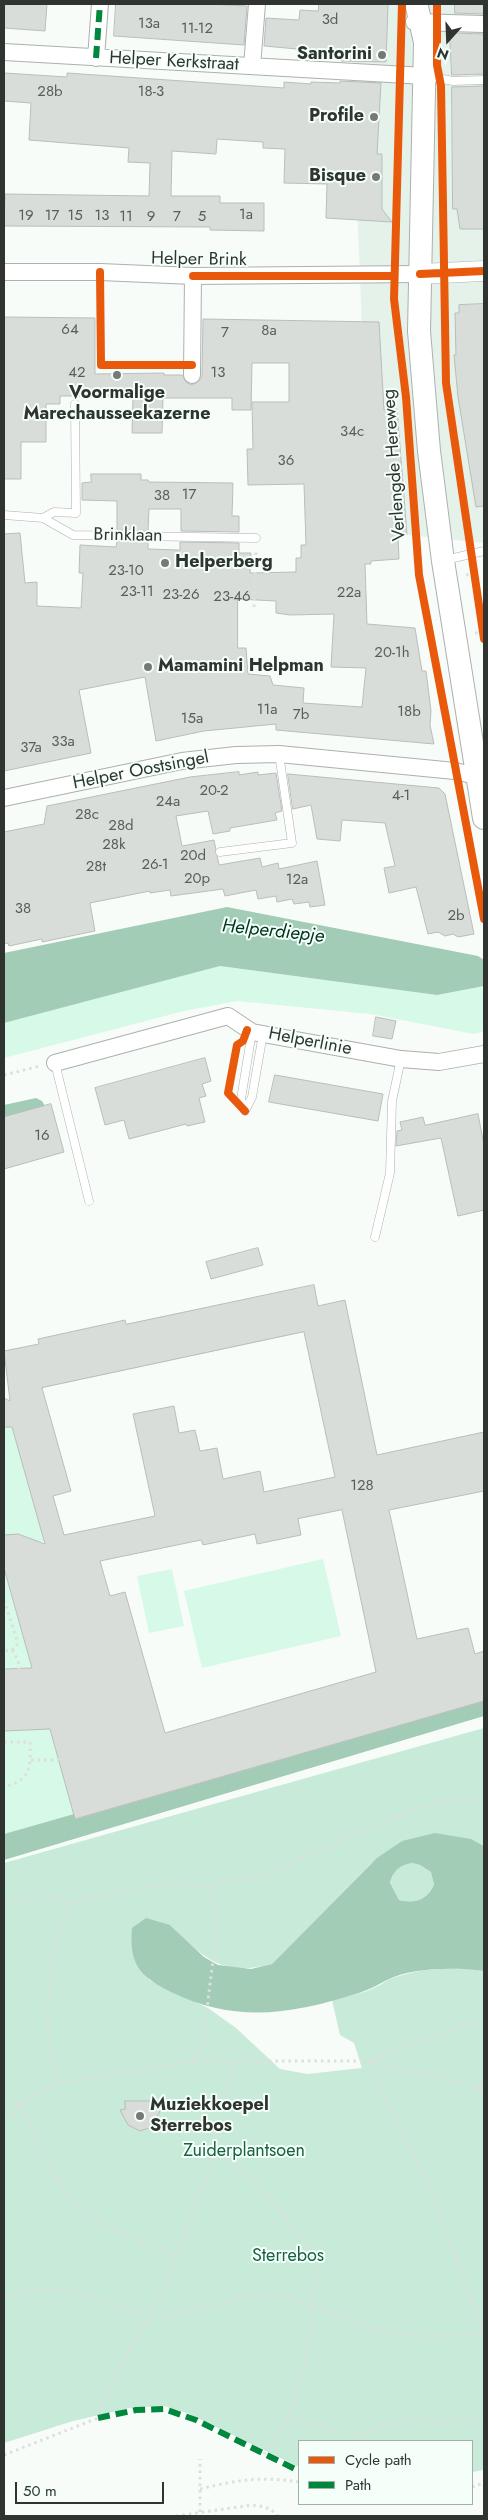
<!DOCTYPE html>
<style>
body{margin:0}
#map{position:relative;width:488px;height:2520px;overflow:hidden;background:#f7fcf9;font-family:Jost,sans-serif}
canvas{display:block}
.frame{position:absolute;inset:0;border:5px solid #2f3431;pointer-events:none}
.legend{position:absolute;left:298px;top:2440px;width:175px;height:65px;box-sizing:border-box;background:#f4fff9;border:1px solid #a5aea9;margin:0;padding:6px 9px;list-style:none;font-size:15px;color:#2f3431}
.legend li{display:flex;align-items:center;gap:10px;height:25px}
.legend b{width:25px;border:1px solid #a5aea9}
.north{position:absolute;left:423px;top:15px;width:50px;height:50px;-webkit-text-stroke:4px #f4fff9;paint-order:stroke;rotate:200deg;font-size:14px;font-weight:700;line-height:20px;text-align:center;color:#2f3431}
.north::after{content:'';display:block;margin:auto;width:18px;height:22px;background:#2f3431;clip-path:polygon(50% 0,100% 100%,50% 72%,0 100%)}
.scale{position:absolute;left:15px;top:2482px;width:149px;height:22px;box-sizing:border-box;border:2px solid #2f3431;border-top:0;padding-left:6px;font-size:15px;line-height:18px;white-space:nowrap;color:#2f3431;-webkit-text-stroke:4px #f4fff9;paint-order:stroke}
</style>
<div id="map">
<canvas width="488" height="2520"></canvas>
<div class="frame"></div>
<ul class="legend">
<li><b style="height:6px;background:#e8590c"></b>Cycle path</li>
<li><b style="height:6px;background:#00873e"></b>Path</li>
</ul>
<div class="north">N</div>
<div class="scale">50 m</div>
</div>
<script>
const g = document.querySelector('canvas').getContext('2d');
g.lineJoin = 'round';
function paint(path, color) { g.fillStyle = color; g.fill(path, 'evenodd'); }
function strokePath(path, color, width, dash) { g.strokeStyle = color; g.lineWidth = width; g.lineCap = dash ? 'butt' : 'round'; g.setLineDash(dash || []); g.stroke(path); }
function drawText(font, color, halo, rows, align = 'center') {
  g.font = font + ' Jost,sans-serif'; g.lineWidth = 4; g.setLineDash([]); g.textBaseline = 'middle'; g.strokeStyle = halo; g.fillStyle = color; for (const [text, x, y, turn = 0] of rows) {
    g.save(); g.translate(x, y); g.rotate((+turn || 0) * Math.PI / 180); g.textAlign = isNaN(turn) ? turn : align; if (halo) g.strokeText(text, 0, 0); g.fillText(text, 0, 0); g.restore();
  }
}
paint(new Path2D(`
 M353,4H484V543L370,531L352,77Z`), '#e5f2ea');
paint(new Path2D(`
 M220,966L437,995L484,986V1031L474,1034L370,1014L237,1001L184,1011L4,1058V1023Z
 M10,1417L44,1541L28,1546L4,1542V1418Z
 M323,1559L341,1636L202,1668L184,1591Z
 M4,1568L32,1668L4,1669Z
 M172,1569L184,1626L149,1633L137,1576Z
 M50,1728L74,1814L4,1834V1731Z`), '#d7f9e7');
paint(new Path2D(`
 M484,1728V1846L471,1839L402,1841L371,1864L272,1964C220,1977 205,1958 170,1925L149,1980L208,2008L236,2028L280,2069L307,2074L362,2068L354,2043L340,2035L332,2000C348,1996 366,1993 380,1985C384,1983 386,1981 390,1979C419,1968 453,1966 484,1971V2470L472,2472V2441H299V2467L187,2413L164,2406L130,2408L73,2421L4,2443V1863Z
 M412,1863L420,1865L431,1872L434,1886C426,1900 415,1904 399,1900L390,1884C393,1871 400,1865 412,1863Z`), '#c7ead9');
paint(new Path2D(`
 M227,907L478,956L484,960V986L437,995L220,966L4,1023V953Z
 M36,1098L42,1101L48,1111L4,1124V1105Z
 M484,1701V1716L4,1860V1834L74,1814L76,1819Z
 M435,1833L471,1839L484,1846V1971C458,1967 411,1967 387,1980C378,1985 370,1989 359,1993C292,2014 237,2024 171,1992C139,1976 129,1964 132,1928L146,1918L170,1925L204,1957L218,1965L251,1969L272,1964L377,1858L402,1841ZM412,1863L420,1865L431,1872L434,1885C427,1900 415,1904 399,1900L390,1883C393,1871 400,1865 412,1863Z`), '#a2ccb6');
const building = new Path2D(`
 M4,4H47L45,31L4,28Z
 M116,4H209L247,6L244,45L114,36Z
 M319,4H388L386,62L341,61V53L264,46L266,18L299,20L300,10L318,11Z
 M455,4H484V14L455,13Z
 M450,33L484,34V74L452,75Z
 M4,73L67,77V73L284,88V82L311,84V82L340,83V81L381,83L377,154H382V209L392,222L326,218L327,184L284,183L285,149L263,148V142L217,139L216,154L172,151L171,196H220V203H264V231L210,230V227L4,226L5,194L149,196L150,163L128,162L129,148L29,140L31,103L4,101Z
 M452,87L484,86V229H460L457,209H453Z
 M484,304V506L476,507L458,397L454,355H456L455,313H459V305Z
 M4,317L95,318V374L164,373V375H182L187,383L192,385L200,380L202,376L203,319L379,322L384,410L397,409L407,535L398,536L399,559L371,561V564H365L367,624L415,628L422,671H426L431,711L430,725L434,744L276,730V724L204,731L156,741L145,677L79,690L91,753L4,771V534L20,533L25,583L37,582V606L81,608L83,573H79L80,545L116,547L117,541L148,542V549L178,550H180V542L239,543V553H251L250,573L296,572V558H301V545H306L304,484L248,485L247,449H253L252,402H289V363H252L251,410H232V398H163L162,433H132L133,396H60V404H46V442H21V479H4ZM238,599L276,601V613L290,615L334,614L331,667L366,668L362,707L303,703L304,688L273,685L270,676L248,674L246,648H238Z
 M91,474H141V480H148L149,482L233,483L232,516H239V532L181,531V509H149L148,531L117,530V501L82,500V483L91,482Z
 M239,772V775L258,772V775L276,773L282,811L275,813L277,820L230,828V831L213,834L208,811L176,816L182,846L214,840L219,865L260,858L262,867L278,863L279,869L317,861L325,905L310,907L309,902L294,904L292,899L277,902L276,896L258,899L256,890L225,896L223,889L171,896L170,890L150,893V891L90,903L95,931L42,942V939L9,946L8,943L4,944V832L44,824L47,806L190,777Z
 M288,774L439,788L445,794L474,934L458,937L453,934L445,936L438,932L428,934L416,887L389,893L384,868L395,866L385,823L342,820L340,841L317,839L311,805L293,809Z
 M376,1017L396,1021L392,1039L373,1036Z
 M205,1058L211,1081L202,1084L206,1096L199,1098L205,1122L187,1126L186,1124L129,1139L124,1120L105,1125L95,1088Z
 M275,1075L383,1094L378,1121L269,1102Z
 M51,1104L64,1152L4,1169V1117Z
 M478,1114L484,1145V1210L458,1216L441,1138L396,1146L397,1131L402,1130L400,1122L423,1117L425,1125Z
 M258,1248L263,1265L211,1279L206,1262Z
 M314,1285L318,1306L345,1300L377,1455L484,1432V1491L389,1510L417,1639L468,1628L475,1654L484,1651V1701L75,1819L50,1729L4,1731V1669L32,1668L4,1568V1535L18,1534L45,1544L12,1427H4V1398L10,1401L4,1351L39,1344L38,1339L125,1320L126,1324ZM304,1332L335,1477L264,1492L260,1471L223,1479L217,1448L200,1451L195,1430L179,1433L174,1406L133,1414L155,1516L64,1535L53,1496L71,1491L42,1388ZM342,1510L376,1672L165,1733L125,1592L110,1596L100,1561L201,1540L203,1545L255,1534L257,1544L301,1535L298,1519Z
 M125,2101H156L155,2108L161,2109L152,2127L140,2131L128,2125L120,2110L125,2109Z`);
paint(building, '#d8ddda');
strokePath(building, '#b9bebb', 1);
const service = new Path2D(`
 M427,76L453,81L484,80
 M4,515L43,518L73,535L256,538
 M43,518L54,512L76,513L75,404
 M445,560L484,551
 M220,852L292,843L279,754
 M55,1063L89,1201
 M245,1111L241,1099L252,1032
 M245,1111L252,1097L263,1034
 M375,1237L390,1173L392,1101L401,1059`);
const minor = new Path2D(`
 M414,22L484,24
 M4,52L425,76
 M96,58L100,4
 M252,66L257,4
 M4,272H100L193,276L420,274
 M192,375L193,276
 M4,798L182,761L236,755L279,754L455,771L484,778
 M55,1063L228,1016L252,1032L401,1059L439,1062L484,1054`);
const tertiary = new Path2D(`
 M420,274L484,271`);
const secondary = new Path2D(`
 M417,7L425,42L419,331L429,451L443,561L484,818`);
strokePath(service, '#acb0ae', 9);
strokePath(minor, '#acb0ae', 18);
strokePath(tertiary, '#acb0ae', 21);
strokePath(secondary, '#acb0ae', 24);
strokePath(new Path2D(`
 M466,575L474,573
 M254,607L256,550
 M475,633H483
 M4,1075L40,1066
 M4,1600L17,1640V1646L12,1650L4,1651
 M12,1650L18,1660L19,1669
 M4,1742H30C31,1767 31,1780 4,1787
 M31,1760H59
 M4,1902L54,1897L71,1903L112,1892L165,1884L211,1886L277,1871L355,1833L410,1811L450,1799H484
 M194,2061L203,2041L217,1928L216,1910L208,1886
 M369,2061L484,2018
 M369,2062L435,2200L484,2335
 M57,2083C41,2025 46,1958 71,1903
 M478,2088L484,2103
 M4,2102L20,2105L57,2083L194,2061H369L484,2088
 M4,2123L20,2105C38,2149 60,2195 101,2223C124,2238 152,2245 178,2255
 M216,2149C245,2170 304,2229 313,2263C321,2293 302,2388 289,2416C283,2429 272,2442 264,2454
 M4,2298C20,2293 38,2288 56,2290C89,2293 118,2313 151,2316C189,2319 225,2296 263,2296C304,2295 334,2315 371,2328C400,2339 454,2337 484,2332
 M289,2416L355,2436L403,2419L429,2422L484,2419
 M351,2441L355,2436
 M4,2455L98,2418L102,2403L119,2370L168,2282L216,2149L235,2062
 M472,2487L484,2483
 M200,2489C237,2480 261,2476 299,2482
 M200,2512V2459
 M176,2516L252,2505C263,2506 271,2508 278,2516`), '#dddfde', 3, [2.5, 4]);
strokePath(service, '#fefffe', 8);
strokePath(minor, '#fefffe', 16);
strokePath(tertiary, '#fefffe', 20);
strokePath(secondary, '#fefffe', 22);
strokePath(new Path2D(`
 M96,58L100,4
 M98,2418L136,2410L164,2409L196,2420L299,2471`), '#00873e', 6, [12, 6]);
strokePath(new Path2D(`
 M402,4L394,299L406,397L419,575L484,919
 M437,4V65L441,86L446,383L484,639
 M100,272L101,365H192
 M420,274L484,271
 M193,276H394
 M245,1111L228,1093L237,1045L243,1041L247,1030`), '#e8590c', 8);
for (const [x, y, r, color] of [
 [382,55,5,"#757a77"],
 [374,117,5,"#757a77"],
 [376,177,5,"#757a77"],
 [117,375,5,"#757a77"],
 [165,563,5,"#757a77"],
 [148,667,5,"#757a77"],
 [140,2116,5,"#757a77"]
]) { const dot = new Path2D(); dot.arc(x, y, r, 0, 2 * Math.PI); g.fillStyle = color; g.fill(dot); strokePath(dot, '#f4fff9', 2); }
drawText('15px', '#595e5b', null, [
 ["3d",330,20],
 ["13a",149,24],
 ["11-12",197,29],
 ["28b",50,92],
 ["18-3",151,92],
 ["1a",246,215],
 ["19",26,216],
 ["17",52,216],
 ["15",75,216],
 ["13",102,216],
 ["11",126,217],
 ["9",151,217],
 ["7",177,217],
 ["5",202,217],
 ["64",70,330],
 ["8a",269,331],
 ["7",225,333],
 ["42",77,373],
 ["13",218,373],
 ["34c",352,432],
 ["36",286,461],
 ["17",189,495],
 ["38",162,496],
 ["23-10",126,571],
 ["23-11",137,592],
 ["22a",349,593],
 ["23-26",181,595],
 ["23-46",232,597],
 ["20-1h",392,653],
 ["11a",267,710],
 ["18b",409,712],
 ["7b",301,715],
 ["15a",192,719],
 ["33a",63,742],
 ["37a",31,748],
 ["20-2",214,791],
 ["4-1",401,796],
 ["24a",168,802],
 ["28c",87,815],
 ["28d",121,826],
 ["28k",114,845],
 ["20d",193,856],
 ["26-1",155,865],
 ["28t",96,867],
 ["20p",197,879],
 ["12a",297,880],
 ["38",23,909],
 ["2b",456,916],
 ["16",42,1136],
 ["128",362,1486]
]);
drawText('bold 18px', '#2f3431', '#f4fff9', [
 ["Santorini",372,55],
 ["Profile",364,117],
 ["Bisque",366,177],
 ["Voormalige",117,394,"center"],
 ["Marechausseekazerne",117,415,"center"],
 ["Helperberg",175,563,"left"],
 ["Mamamini Helpman",158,667,"left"],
 ["Muziekkoepel",150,2106,"left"],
 ["Sterrebos",150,2127,"left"]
], 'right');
drawText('18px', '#2f3431', '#f4fff9', [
 ["Helper Kerkstraat",174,62,3],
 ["Helper Brink",199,260,1],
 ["Verlengde Hereweg",395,465,-94],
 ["Brinklaan",128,536,1],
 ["Helper Oostsingel",141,771,-11],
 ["Helperlinie",310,1042,11]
]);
drawText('18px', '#1a6044', '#f4fff9', [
 ["Zuiderplantsoen",244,2152],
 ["Sterrebos",288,2257]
]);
drawText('italic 19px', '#003320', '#f4fff9', [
 ["Helperdiepje",273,932,6]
]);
</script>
